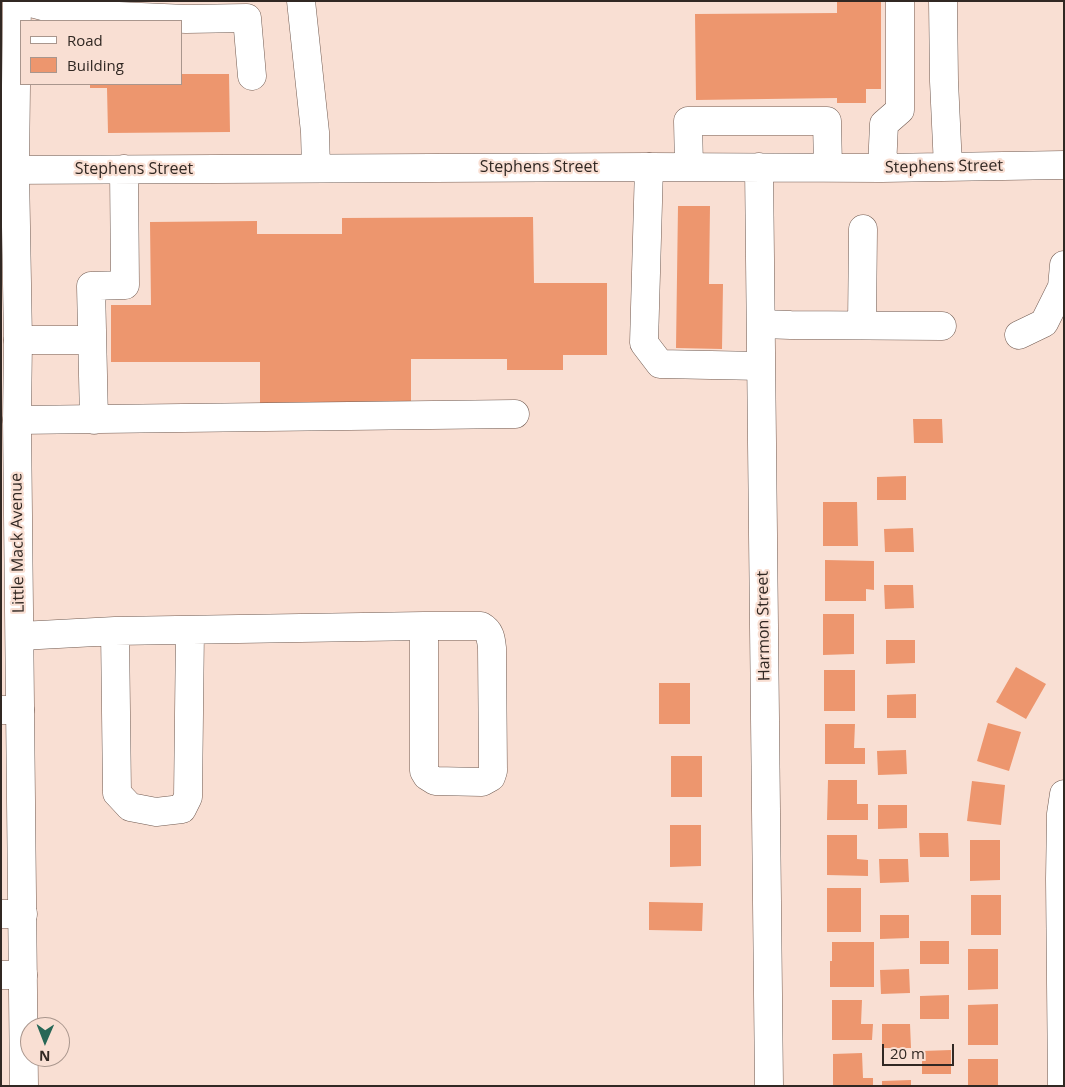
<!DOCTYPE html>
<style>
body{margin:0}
#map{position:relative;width:1065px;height:1087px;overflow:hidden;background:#f9dfd3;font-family:"Open Sans",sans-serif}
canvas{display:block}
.frame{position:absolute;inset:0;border:2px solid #312823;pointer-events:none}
.legend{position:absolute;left:20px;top:20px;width:162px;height:65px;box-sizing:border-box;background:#f9dfd3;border:1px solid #a9968d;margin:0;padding:6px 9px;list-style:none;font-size:15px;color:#312823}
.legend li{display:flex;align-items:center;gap:10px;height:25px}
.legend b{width:25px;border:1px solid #a9968d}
.north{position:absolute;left:20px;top:1017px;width:50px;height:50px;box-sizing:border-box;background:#f9dfd3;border:1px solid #a9968d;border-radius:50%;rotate:181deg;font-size:14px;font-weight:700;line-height:20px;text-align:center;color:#312823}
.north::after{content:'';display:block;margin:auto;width:18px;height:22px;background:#276756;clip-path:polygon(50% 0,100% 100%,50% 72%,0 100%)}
.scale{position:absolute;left:882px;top:1044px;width:72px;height:22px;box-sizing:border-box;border:2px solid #312823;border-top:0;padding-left:6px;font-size:15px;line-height:18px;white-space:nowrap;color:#312823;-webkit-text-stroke:4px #f9dfd3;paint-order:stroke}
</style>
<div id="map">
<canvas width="1065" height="1087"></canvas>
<div class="frame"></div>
<ul class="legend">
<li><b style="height:6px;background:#fff"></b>Road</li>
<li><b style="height:14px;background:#ed966e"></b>Building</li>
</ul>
<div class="north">N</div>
<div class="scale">20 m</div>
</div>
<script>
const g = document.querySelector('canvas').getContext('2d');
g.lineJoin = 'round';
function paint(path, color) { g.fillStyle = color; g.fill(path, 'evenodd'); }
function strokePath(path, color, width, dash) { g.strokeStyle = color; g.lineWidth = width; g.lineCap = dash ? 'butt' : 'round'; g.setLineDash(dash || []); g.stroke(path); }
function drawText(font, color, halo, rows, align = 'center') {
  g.font = font + ' "Open Sans",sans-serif'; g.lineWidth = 4.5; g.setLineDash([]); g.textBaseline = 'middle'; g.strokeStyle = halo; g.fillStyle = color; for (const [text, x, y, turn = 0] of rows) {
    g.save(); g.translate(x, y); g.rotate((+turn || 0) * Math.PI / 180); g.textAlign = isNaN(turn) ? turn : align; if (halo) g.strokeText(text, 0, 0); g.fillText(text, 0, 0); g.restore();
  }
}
paint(new Path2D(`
 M837,1H881V89H866V103H837V98L696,100L695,14L837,13Z
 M181,74H229L230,132L108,133L107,88H90V84H181Z
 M678,206H710L709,284H723L722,349L676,348Z
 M533,217L534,283H607V355H563V370H507V359H411V403L260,404V362H111V305H151L150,222L257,221V234H342V218Z
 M913,419H942L943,443H914Z
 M906,476V500H877V477Z
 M823,502H857L858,546H823Z
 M913,528L914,552H885L884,529Z
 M825,560L874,561V590L866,589V601H825Z
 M884,585H913L914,608L885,609Z
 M823,614H854V654L823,655Z
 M886,640H915V663L886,664Z
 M1016,667L1046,684L1026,719L996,702Z
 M824,670H855V711H824Z
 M659,683H690V724H659Z
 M916,694V718H887V695Z
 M988,723L1021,732L1009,771L977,761Z
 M825,724H855L854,748H865V764H825Z
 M906,750L907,774L878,775L877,751Z
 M671,756H702V797H671Z
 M828,780H857V804H868V820H827Z
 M972,781L1005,785L1001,825L967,821Z
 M878,805H907V828L878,829Z
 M670,825H701V866L670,867Z
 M919,833H948L949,857H920Z
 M827,835H857V859L868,860V876L827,875Z
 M970,840H1000V880L970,881Z
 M879,859H908L909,882L880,883Z
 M827,888H861V932H827Z
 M971,895H1001V935H971Z
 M649,902L703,903L702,931L649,930Z
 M880,915H909V938L880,939Z
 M920,941H949V964H920Z
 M832,942H874V987H830V961H832Z
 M968,949H998V989L968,990Z
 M909,969L910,993L881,994L880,970Z
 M949,995V1019H920V996Z
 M832,1000H862L861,1024H873L872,1040H832Z
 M998,1004V1045H968V1005Z
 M882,1024H910L911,1048H882Z
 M951,1050V1074H922V1051Z
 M862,1053L863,1078H873V1086H833V1054Z
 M968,1059H998V1086H968Z
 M911,1080V1086H882V1081Z`), '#ed966e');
const minor = new Path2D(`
 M23,1L73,14L186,19L247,18L252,76
 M301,1L315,132L316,168
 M943,1L944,81L948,167
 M649,167L644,343L660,364L761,366
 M689,167L688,121H827L828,167
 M759,167L769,1086
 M882,168L884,124L900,110V1
 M1,170L649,167L882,168L1064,165
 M761,324L791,325L942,326
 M862,325L863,229
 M1019,335L1044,323L1062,287L1064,265
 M18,340H92
 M17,420L515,414
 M94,420L91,286L125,285L124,169
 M115,631L117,793L130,807L156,812L182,809L188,797L190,630
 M20,636L115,631L424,626H481C490,631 491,638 492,648L493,771L491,777L482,782L435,781L427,776L424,771V626
 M1,710H20
 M1,914H23
 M1,975H23
 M1062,1086L1060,879L1061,814L1064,794`);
const major = new Path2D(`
 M17,1L15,170L18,340L17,420L24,1086`);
strokePath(minor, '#705a50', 29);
strokePath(major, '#705a50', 29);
strokePath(minor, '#fff', 28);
strokePath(major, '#fff', 28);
drawText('16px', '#312823', '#f9dfd3', [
 ["Stephens Street",539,167],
 ["Stephens Street",944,167,-1],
 ["Stephens Street",134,169],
 ["Little Mack Avenue",18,543,-91],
 ["Harmon Street",764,626,-91]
]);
</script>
